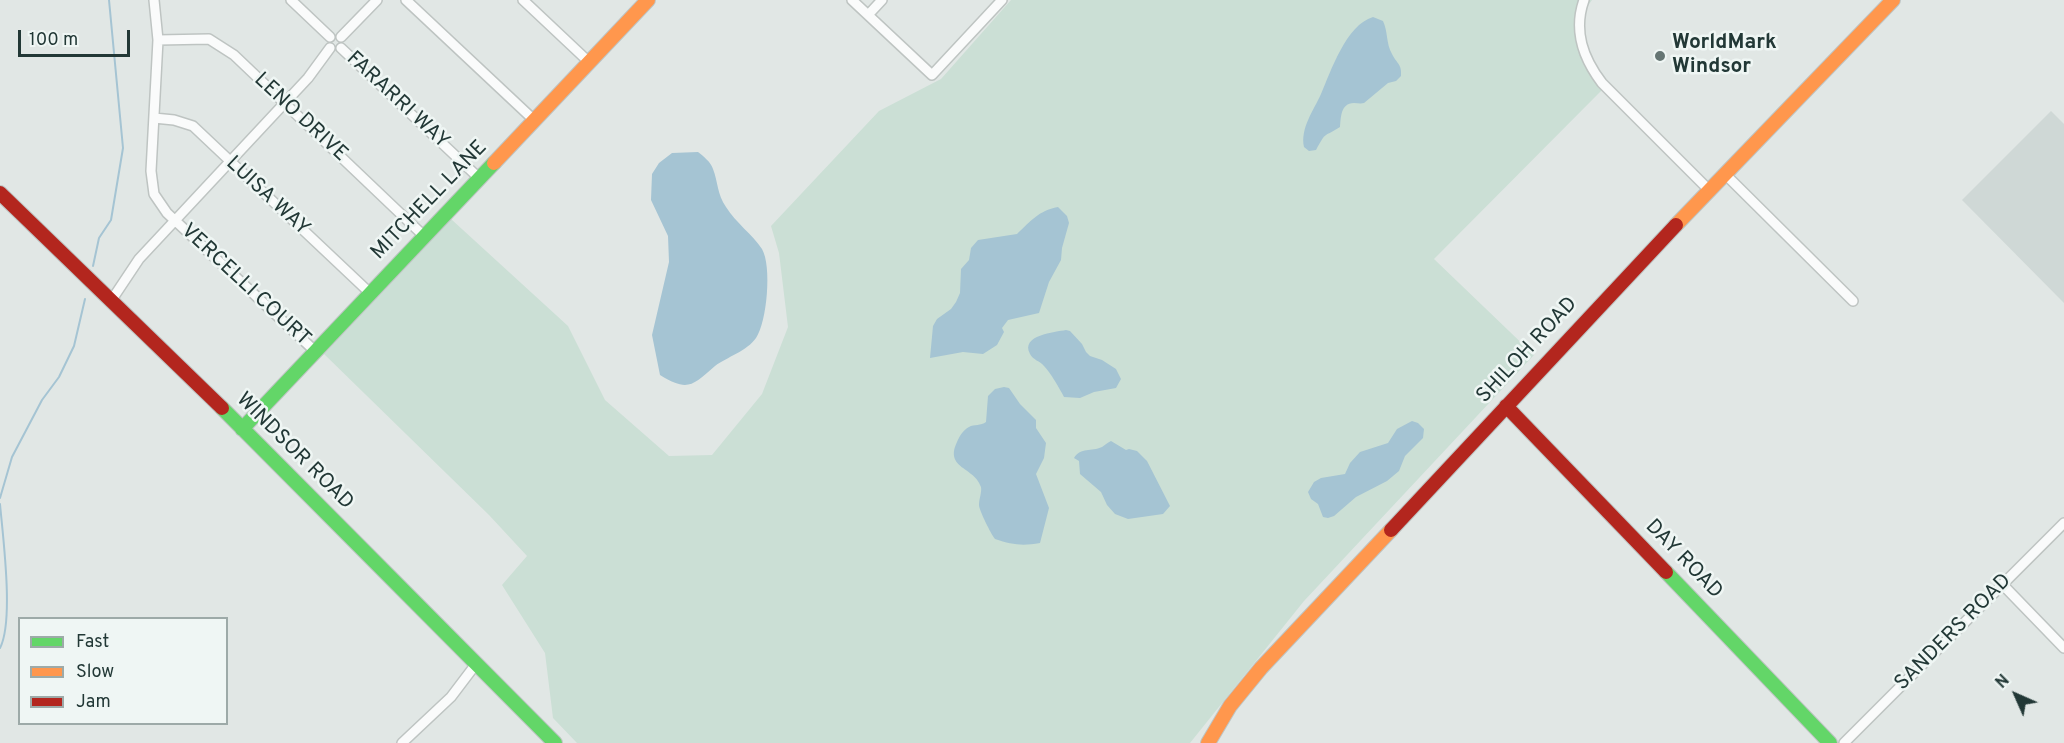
<!DOCTYPE html>
<style>
body{margin:0}
#map{position:relative;width:2064px;height:743px;overflow:hidden;background:#e1e7e5;font-family:Overpass,sans-serif}
canvas{display:block}
.legend{position:absolute;left:18px;top:617px;width:210px;height:108px;box-sizing:border-box;background:#eff6f4;border:2px solid #9daaa8;margin:0;padding:8px 10px;list-style:none;font-size:18px;color:#223836}
.legend li{display:flex;align-items:center;gap:12px;height:30px}
.legend b{width:30px;border:2px solid #9daaa8}
.north{position:absolute;left:1986px;top:665px;width:60px;height:60px;-webkit-text-stroke:4px #eff6f4;paint-order:stroke;rotate:315deg;font-size:16px;font-weight:700;line-height:24px;text-align:center;color:#223836}
.north::after{content:'';display:block;margin:auto;width:21px;height:27px;background:#223836;clip-path:polygon(50% 0,100% 100%,50% 72%,0 100%)}
.scale{position:absolute;left:18px;top:30px;width:112px;height:27px;box-sizing:border-box;border:3px solid #223836;border-top:0;padding-left:8px;font-size:18px;line-height:21px;white-space:nowrap;color:#223836;-webkit-text-stroke:4px #eff6f4;paint-order:stroke}
</style>
<div id="map">
<canvas width="2064" height="743"></canvas>
<ul class="legend">
<li><b style="height:8px;background:#63d668"></b>Fast</li>
<li><b style="height:8px;background:#ff974d"></b>Slow</li>
<li><b style="height:8px;background:#b3261e"></b>Jam</li>
</ul>
<div class="north">N</div>
<div class="scale">100 m</div>
</div>
<script>
const g = document.querySelector('canvas').getContext('2d');
g.lineJoin = 'round';
function paint(path, color) { g.fillStyle = color; g.fill(path, 'evenodd'); }
function strokePath(path, color, width, dash) { g.strokeStyle = color; g.lineWidth = width; g.lineCap = dash ? 'butt' : 'round'; g.setLineDash(dash || []); g.stroke(path); }
function drawText(font, color, halo, rows, align = 'center') {
  g.font = font + ' Overpass,sans-serif'; g.lineWidth = 5; g.setLineDash([]); g.textBaseline = 'middle'; g.strokeStyle = halo; g.fillStyle = color; for (const [text, x, y, turn = 0] of rows) {
    g.save(); g.translate(x, y); g.rotate((+turn || 0) * Math.PI / 180); g.textAlign = isNaN(turn) ? turn : align; if (halo) g.strokeText(text, 0, 0); g.fillText(text, 0, 0); g.restore();
  }
}
paint(new Path2D(`
 M2051,111L2064,124V303L1962,200Z`), '#cfd8d6');
paint(new Path2D(`
 M1011,0H1592L1576,22L1581,57L1602,90L1434,259L1534,355L1304,601L1190,743H577L553,718L545,653L502,585L527,556L489,515L324,354L451,219L568,326L605,400L669,456L712,455L762,394L788,327L779,253L771,226L879,111L941,79Z`), '#cbdfd5');
paint(new Path2D(`
 M1373,17L1383,21C1388,31 1386,44 1392,54C1397,64 1402,64 1401,76L1396,81L1388,83L1364,103C1361,104 1357,103 1354,103C1340,103 1341,119 1340,127C1323,138 1327,130 1316,150L1309,151L1304,147C1300,128 1314,110 1321,94C1331,71 1346,25 1373,17Z
 M698,152C703,156 711,162 713,169C718,182 717,194 726,207C736,223 752,234 762,249C772,266 767,322 756,338C747,351 727,357 715,366C692,386 688,392 660,375L652,335L669,262L668,236L651,200L652,174L659,163L672,153Z
 M1058,207L1067,216L1069,223L1062,248L1061,260L1049,282L1039,313L1008,320L1002,328L1004,332L997,345L983,354L963,352L930,358L933,326L937,319L951,309L956,302L960,293L961,269L969,260L971,248L978,240L1017,234C1031,221 1038,211 1058,207Z
 M1066,330L1070,331L1082,344L1086,352L1090,356L1102,360L1116,369L1121,379L1116,388L1094,392L1080,398L1064,397C1060,389 1050,372 1044,366C1040,361 1033,360 1030,354C1020,335 1055,332 1066,330Z
 M1004,387L1009,388L1020,404L1036,420V428L1046,443L1044,458L1036,474L1049,508L1040,543C1023,546 1012,545 995,539C991,534 979,510 979,505C979,499 982,492 981,487C975,467 944,469 957,442C959,437 963,430 969,427C974,424 981,426 986,422L988,396L995,389Z
 M1412,421L1418,423L1424,429L1423,438L1405,456L1399,471L1387,481L1356,497L1334,516L1328,518L1323,517L1318,504L1311,499L1308,492L1314,482L1321,478L1345,474L1350,463L1360,452L1388,443L1397,429Z
 M1111,441L1126,450L1129,449L1137,451L1147,461L1170,506L1163,514L1128,519L1115,514L1107,505L1101,492L1080,474L1079,461L1074,458C1081,447 1091,452 1102,447C1105,445 1107,443 1111,441Z`), '#a5c4d3');
strokePath(new Path2D(`
 M93,266L99,238L111,220L123,148L109,0
 M0,498L12,457L42,400L59,377L74,346L85,299
 M0,504C3,538 14,621 0,648`), '#a5c4d3', 2);
const street = new Path2D(`
 M154,0L158,40L151,171L154,194L167,213L316,352
 M291,0L330,37
 M406,0L535,121
 M523,0L590,63
 M852,0L932,75L1002,0
 M1584,0C1573,31 1583,58 1602,83L1709,190
 M868,15L882,0
 M341,37L377,0
 M158,40L209,39L234,55L425,237
 M341,48L480,179
 M154,118L174,120L193,126L371,294
 M1725,174L1853,301
 M111,301L139,259L308,78L330,48
 M2003,585L2064,648
 M402,743L451,697L476,664
 M1844,743L2064,523`);
const fast = new Path2D(`
 M222,408L555,743
 M242,429L494,163
 M1666,572L1830,743`);
const slow = new Path2D(`
 M494,163L648,0
 M1676,225L1893,0
 M1208,743L1230,706L1261,668L1391,530`);
const jam = new Path2D(`
 M0,193L222,408
 M1506,406L1666,572
 M1391,530L1676,225`);
strokePath(street, '#bec4c2', 12);
strokePath(fast, '#bec4c3', 16);
strokePath(slow, '#bec4c3', 16);
strokePath(jam, '#bec4c3', 16);
strokePath(street, '#fafbfb', 9);
strokePath(fast, '#63d668', 14);
strokePath(slow, '#ff974d', 14);
strokePath(jam, '#b3261e', 14);
for (const [x, y, r, color] of [
 [1660,56,6,"#657573"]
]) { const dot = new Path2D(); dot.arc(x, y, r, 0, 2 * Math.PI); g.fillStyle = color; g.fill(dot); strokePath(dot, '#eff6f4', 2); }
drawText('bold 21px', '#223836', '#eff6f4', [
 ["WorldMark",1672,44],
 ["Windsor",1672,68]
], 'left');
drawText('21px', '#223836', '#eff6f4', [
 ["FARARRI WAY",397,101,43],
 ["LENO DRIVE",300,118,43],
 ["LUISA WAY",267,197,43],
 ["MITCHELL LANE",430,201,-46],
 ["VERCELLI COURT",245,286,43],
 ["SHILOH ROAD",1528,351,-47],
 ["WINDSOR ROAD",294,452,45],
 ["DAY ROAD",1683,560,46],
 ["SANDERS ROAD",1954,633,-45]
]);
</script>
